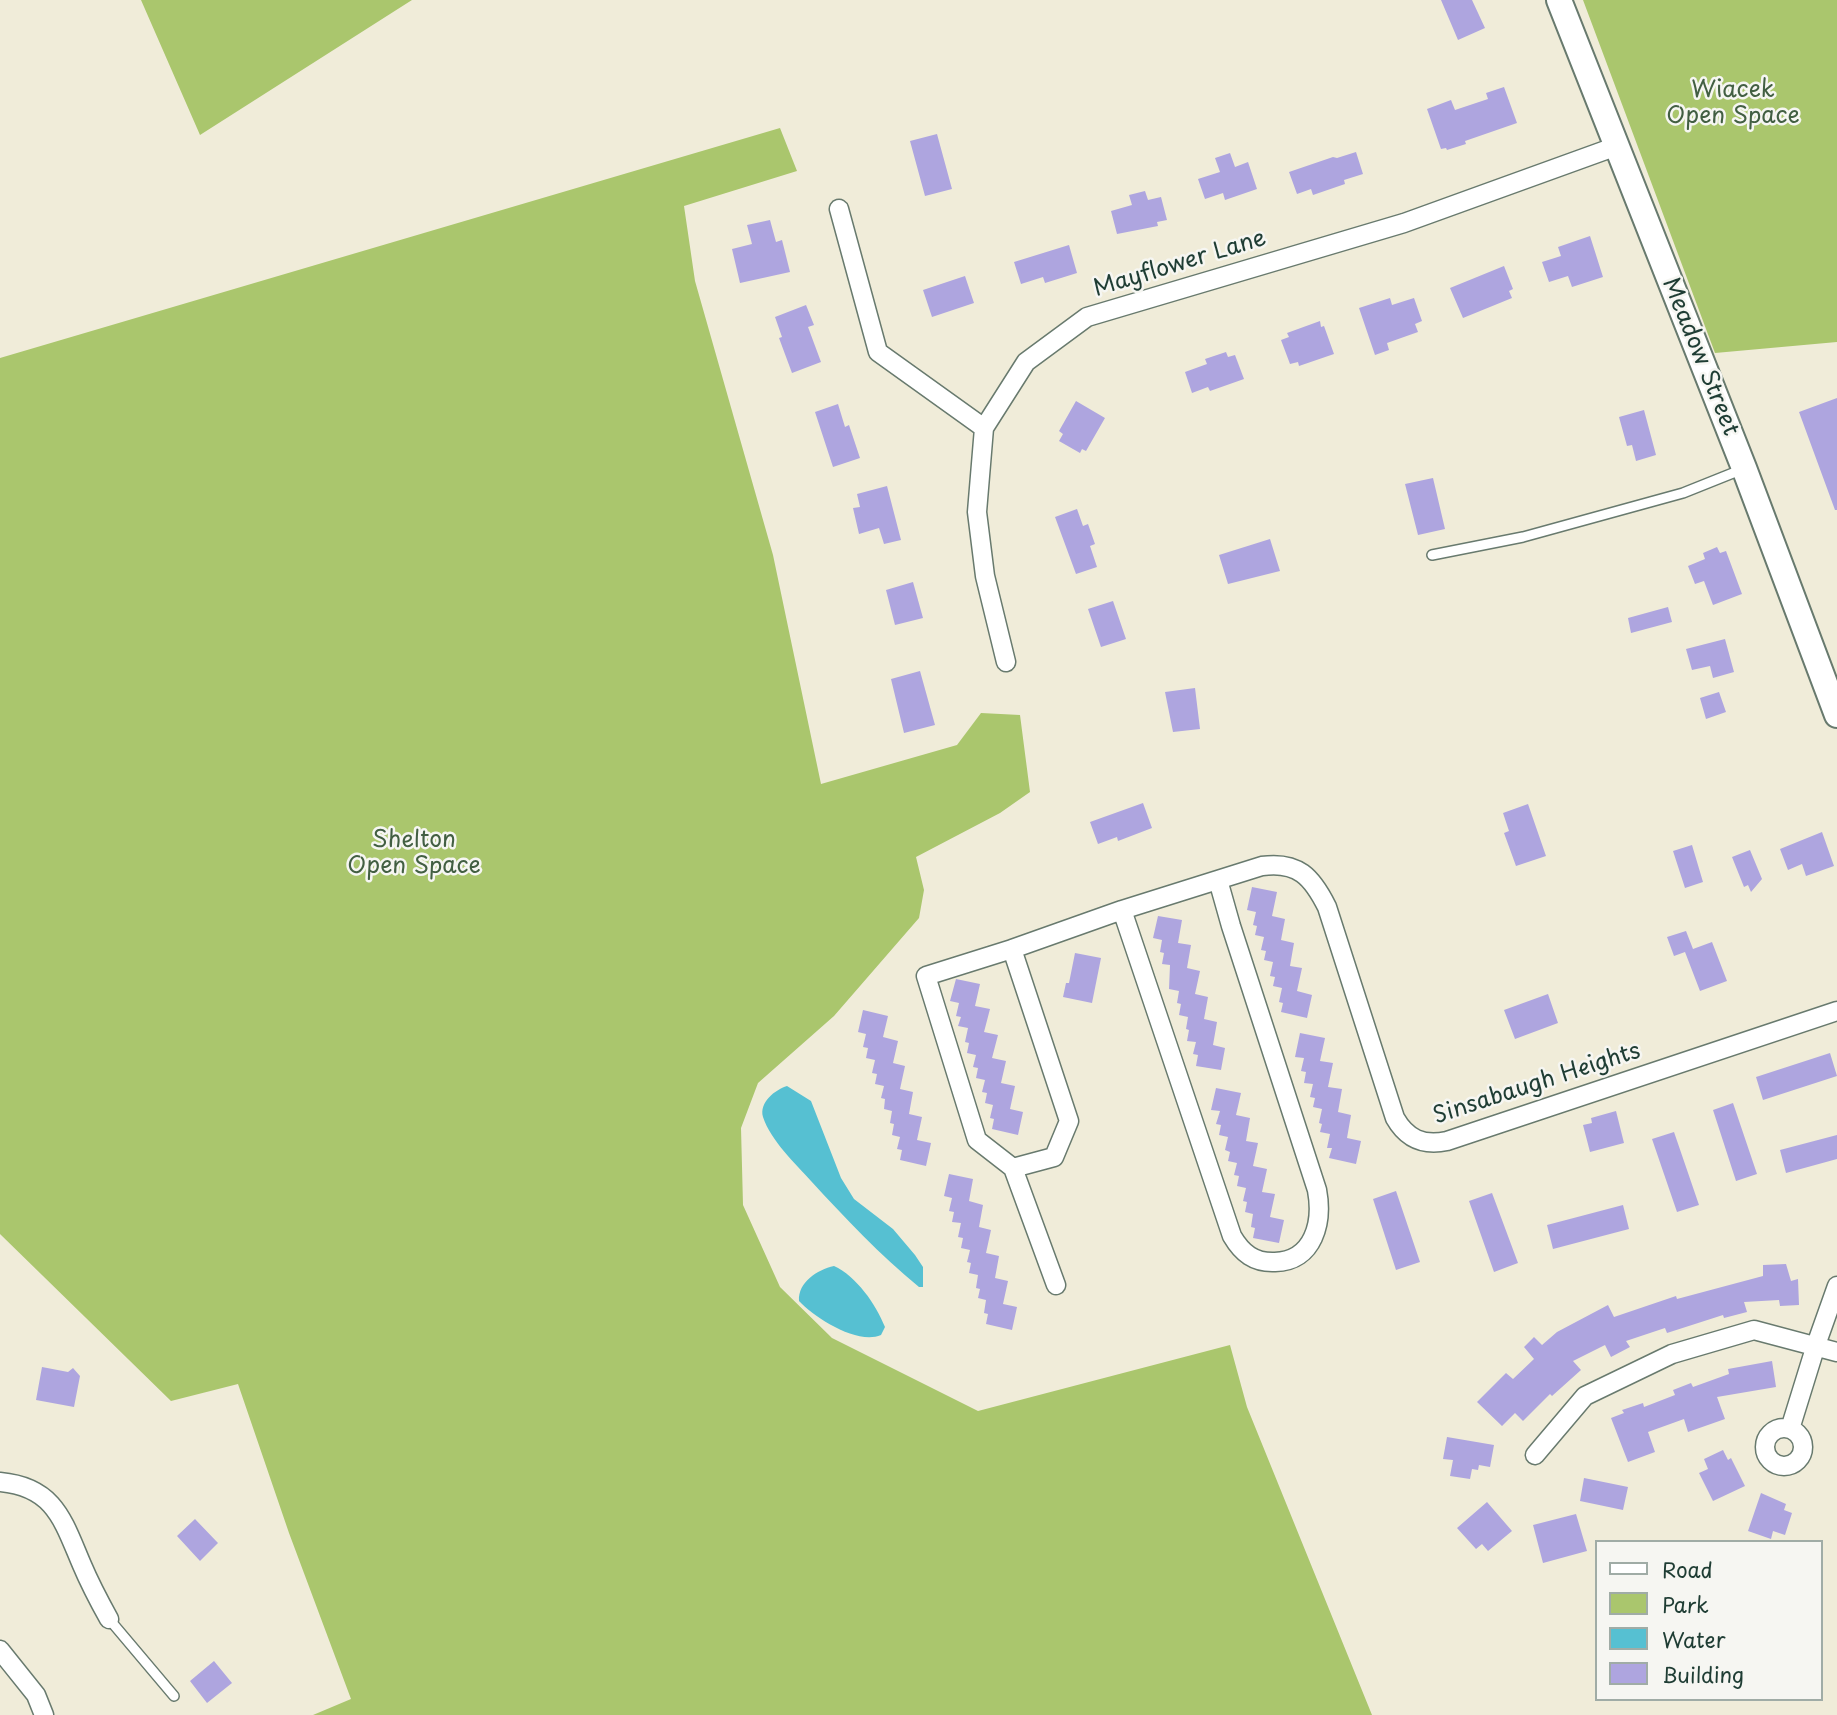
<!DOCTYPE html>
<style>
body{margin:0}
#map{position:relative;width:1837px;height:1715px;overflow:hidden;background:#f0ecd9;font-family:"Playpen Sans",sans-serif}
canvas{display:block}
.legend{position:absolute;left:1595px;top:1540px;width:228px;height:161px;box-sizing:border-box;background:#f6f6f2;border:2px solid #a0aca6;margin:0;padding:9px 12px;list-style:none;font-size:21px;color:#1f3d34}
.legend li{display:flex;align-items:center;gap:14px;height:35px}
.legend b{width:35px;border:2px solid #a0aca6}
</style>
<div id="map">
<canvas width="1837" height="1715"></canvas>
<ul class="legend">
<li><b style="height:9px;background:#fff"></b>Road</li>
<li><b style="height:19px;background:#aac66d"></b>Park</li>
<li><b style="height:19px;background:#56c0d2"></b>Water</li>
<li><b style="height:19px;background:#aea5df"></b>Building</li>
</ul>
</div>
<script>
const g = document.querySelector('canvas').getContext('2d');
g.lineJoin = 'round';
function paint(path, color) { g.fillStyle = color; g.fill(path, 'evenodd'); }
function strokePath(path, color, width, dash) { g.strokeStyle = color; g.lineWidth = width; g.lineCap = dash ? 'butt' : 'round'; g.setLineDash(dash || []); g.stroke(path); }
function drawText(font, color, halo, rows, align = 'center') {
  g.font = font + ' "Playpen Sans",sans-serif'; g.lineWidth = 5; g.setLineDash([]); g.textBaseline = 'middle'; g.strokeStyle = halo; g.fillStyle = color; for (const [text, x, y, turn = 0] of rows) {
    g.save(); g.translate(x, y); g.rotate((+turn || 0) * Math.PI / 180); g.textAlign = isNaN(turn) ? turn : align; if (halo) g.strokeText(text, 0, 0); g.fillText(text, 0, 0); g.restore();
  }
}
paint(new Path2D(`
 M141,0H412L200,135Z
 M1583,0H1837V342L1715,353Z
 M780,128L797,171L684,206L695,281L773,555L821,784L957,745L981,713L1020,715L1030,792L1000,813L916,857L924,890L919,918L834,1016L758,1083L741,1128L743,1205L780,1287L832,1338L978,1411L1230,1345L1247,1407L1372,1715H313L351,1699L289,1533L238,1384L171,1401L0,1234V358Z`), '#aac66d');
paint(new Path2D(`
 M787,1086L811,1101L841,1178L854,1199L893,1229L915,1255L923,1267V1287H919C880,1255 846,1219 811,1181C795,1163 771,1141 763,1117C759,1102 775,1090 787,1086Z
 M834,1266C856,1276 876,1304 885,1327L881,1335C857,1345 815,1318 799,1301C798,1282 817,1270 834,1266Z`), '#56c0d2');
paint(new Path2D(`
 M1441,0H1472L1485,28L1458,40Z
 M1504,87L1517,123L1465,141L1466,144L1447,150L1446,148L1441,149L1427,109L1451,100L1455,110L1488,99L1486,93Z
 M937,134L952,189L925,196L910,141Z
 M1356,152L1363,174L1344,180L1345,184L1313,195L1311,189L1297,194L1289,172L1333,157L1337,158Z
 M1230,153L1235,167L1248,162L1257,189L1225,200L1223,193L1205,199L1198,179L1220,172L1215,158Z
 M1145,191L1148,200L1161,197L1167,220L1157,222L1158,226L1117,234L1111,211L1132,205L1129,195Z
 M770,220L776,242L782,240L790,272L740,283L732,249L752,244L747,225Z
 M1590,236L1603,277L1572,287L1568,276L1549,282L1542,262L1561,256L1558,247Z
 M1069,245L1077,273L1045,283L1043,277L1021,284L1014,262Z
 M1504,266L1513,289L1509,291L1512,298L1463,318L1450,288Z
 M965,276L974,303L932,317L923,290Z
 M1390,298L1392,305L1414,298L1422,321L1415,324L1418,332L1387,343L1389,350L1375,355L1359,308Z
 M806,305L814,325L808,327L821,362L792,373L779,338L782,337L775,317Z
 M1320,321L1321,327L1324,326L1334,354L1299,366L1298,362L1290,364L1281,340L1289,337L1287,333Z
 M1226,352L1228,357L1235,355L1244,379L1210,391L1208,387L1192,393L1185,372L1207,364L1205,359Z
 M1837,398V510H1835L1799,412Z
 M1076,401L1105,418L1086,451L1082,449L1080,453L1059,441L1063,434L1059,431Z
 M838,404L845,427L849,425L860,458L833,467L815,412Z
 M1644,410L1656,455L1636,461L1632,445L1627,446L1619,417Z
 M1433,478L1445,529L1418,535L1405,484Z
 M887,486L901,540L884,544L879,528L859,534L853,508L860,507L857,494Z
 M1077,509L1083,526L1088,524L1095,544L1090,546L1097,567L1076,574L1055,517Z
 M1270,539L1280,571L1228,584L1219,555Z
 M1717,547L1720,553L1726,551L1742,594L1713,605L1704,581L1695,584L1688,566L1705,559L1703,553Z
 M913,582L923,618L895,625L886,590Z
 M1113,601L1126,639L1101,647L1088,609Z
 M1668,607L1672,622L1631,633L1628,618Z
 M1725,639L1734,672L1713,678L1710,666L1692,670L1686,649Z
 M920,671L935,725L904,733L891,679Z
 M1195,688L1200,729L1173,732L1165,692Z
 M1719,692L1726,712L1706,719L1700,698Z
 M1143,803L1152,828L1118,841L1117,837L1098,844L1090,822Z
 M1528,804L1546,856L1516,866L1504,833L1509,831L1503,813Z
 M1822,832L1834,866L1806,876L1802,864L1788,870L1780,849Z
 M1692,845L1703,882L1685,888L1673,851Z
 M1750,850L1762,879L1751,892L1748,885L1744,887L1732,857Z
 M1252,887L1277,892L1272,916L1285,919L1281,940L1294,943L1290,966L1302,968L1297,991L1312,995L1307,1018L1281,1012L1283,1003L1279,1002L1282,988L1273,986L1275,977L1270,976L1273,962L1264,960L1266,951L1261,950L1264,937L1255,935L1257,926L1253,925L1256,912L1247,910Z
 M1158,916L1182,920L1178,943L1191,945L1187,968L1200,971L1195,994L1208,997L1204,1019L1217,1022L1213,1045L1225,1048L1221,1070L1196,1066L1198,1055L1193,1054L1196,1042L1187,1041L1189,1030L1186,1029L1188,1017L1179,1015L1181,1004L1177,1003L1179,991L1169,989L1170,965L1162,964L1164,953L1160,952L1162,940L1153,938Z
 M1686,931L1693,949L1712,942L1727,981L1700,991L1685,952L1674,956L1667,937Z
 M1075,953L1101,958L1092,1003L1063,997L1066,983H1069Z
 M956,979L980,984L975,1006L990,1009L984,1032L998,1035L992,1058L1006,1061L1001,1083L1015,1086L1010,1109L1023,1112L1018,1135L992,1129L994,1119L990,1118L993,1105L985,1103L987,1093L982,1092L985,1080L976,1078L978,1068L973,1067L976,1055L967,1053L969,1043L965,1042L968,1028L958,1026L961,1017L956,1016L959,1003L950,1001Z
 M1548,994L1558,1023L1515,1039L1504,1010Z
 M863,1010L888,1016L883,1037L898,1041L893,1063L905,1066L900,1089L913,1092L909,1114L922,1117L917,1140L931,1143L926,1166L900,1160L902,1150L897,1149L900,1137L892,1135L894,1124L890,1123L892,1111L884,1109L885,1099L881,1098L884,1086L875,1084L877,1074L872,1073L875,1060L866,1058L868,1048L863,1047L866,1034L858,1032Z
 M1300,1033L1325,1038L1320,1061L1333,1063L1328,1087L1342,1089L1338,1112L1351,1115L1347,1138L1361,1141L1356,1164L1329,1158L1332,1148H1327L1330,1134L1320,1132L1322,1124L1319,1123L1322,1109L1313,1107L1315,1098L1310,1097L1313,1084L1304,1083L1306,1072L1301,1071L1304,1058L1295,1057Z
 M1830,1053L1837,1076L1763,1100L1756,1077Z
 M1216,1088L1241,1093L1236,1115L1250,1118L1246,1141L1258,1143L1253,1166L1267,1169L1262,1192L1275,1194L1270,1217L1284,1220L1279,1243L1253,1238L1255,1228L1251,1227L1253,1214L1245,1212L1247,1202L1243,1201L1246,1188L1237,1186L1239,1176L1234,1175L1237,1163L1228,1161L1230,1152L1225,1150L1228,1137L1219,1135L1221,1125L1216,1124L1220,1111L1211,1110Z
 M1733,1103L1757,1174L1736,1181L1713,1110Z
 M1616,1111L1624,1143L1590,1152L1583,1125L1592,1123L1591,1118Z
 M1674,1132L1699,1205L1677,1212L1652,1139Z
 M1837,1135V1159L1786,1173L1780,1150Z
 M949,1174L973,1179L969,1201L983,1205L979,1227L991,1230L986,1253L999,1256L995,1278L1008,1281L1003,1304L1017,1307L1012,1330L986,1324L988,1314L984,1313L986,1300L978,1298L980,1289L976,1288L978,1275L969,1273L971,1263L967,1262L970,1250L961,1248L963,1238L958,1237L961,1223L952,1222L954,1212L949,1211L952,1198L944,1196Z
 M1396,1191L1420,1262L1396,1270L1373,1199Z
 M1492,1193L1518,1263L1494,1272L1469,1201Z
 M1623,1205L1629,1229L1553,1249L1547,1225Z
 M1786,1264L1791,1281L1798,1279L1799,1305L1780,1306L1779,1300L1744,1302L1747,1312L1724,1318L1723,1315L1667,1333L1665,1328L1626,1341L1630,1347L1611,1357L1605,1345L1573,1361L1581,1370L1552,1396L1550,1394L1523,1421L1515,1413L1502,1426L1477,1402L1506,1373L1513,1379L1534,1359L1524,1347L1534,1337L1542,1345L1557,1332L1608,1305L1614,1317L1676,1296L1677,1299L1763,1276V1265Z
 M1772,1361L1776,1387L1717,1397L1725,1419L1688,1432L1684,1419L1648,1432L1655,1452L1628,1462L1611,1418L1624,1413L1622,1410L1643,1403L1644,1407L1675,1395L1673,1390L1691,1383L1693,1387L1729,1374L1728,1369Z
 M42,1367L68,1372L73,1368L80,1376L74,1407L36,1400Z
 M1447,1437L1494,1445L1490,1467L1479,1465L1478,1470L1472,1469L1470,1479L1450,1476L1453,1460L1443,1459Z
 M1723,1450L1728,1460L1731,1458L1745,1486L1713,1501L1699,1473L1708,1469L1704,1459Z
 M1584,1478L1628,1487L1623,1510L1580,1501Z
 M1761,1493L1786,1504L1784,1510L1792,1513L1785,1535L1773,1531L1771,1539L1748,1531Z
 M1487,1502L1512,1531L1488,1551L1482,1544L1476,1549L1457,1528Z
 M1576,1514L1587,1551L1543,1563L1533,1525Z
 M195,1519L218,1543L200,1561L177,1536Z
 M214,1661L232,1683L207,1703L190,1681Z`), '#aea5df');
const lane = new Path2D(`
 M1432,555L1523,537L1683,493L1743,469
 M109,1619L174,1696`);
const street = new Path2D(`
 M839,209L878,352L984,428
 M1006,662L985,576L977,512L984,428L1026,362L1087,317L1404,223L1617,146
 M1122,910L1232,1236C1242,1253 1254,1263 1275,1262C1314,1261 1323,1222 1317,1190L1231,926L1218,880
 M1012,949L1122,910L1262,866C1298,861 1312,877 1327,907L1395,1118C1407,1139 1423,1146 1447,1141L1837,1011
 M1012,949L1069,1121L1054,1157L1013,1168L977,1140L926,976Z
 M1013,1168L1056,1285
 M1765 1447a19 19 0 1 1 38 0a19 19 0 1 1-38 0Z
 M1790,1429L1816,1345L1837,1286
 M1535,1455L1585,1396L1672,1354L1754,1330L1837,1352
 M0,1482C55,1487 63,1521 82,1565C90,1584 99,1601 109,1619
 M0,1650L36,1695L44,1715`);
const secondary = new Path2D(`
 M1559,0L1744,468L1837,715`);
strokePath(lane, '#687a6e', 12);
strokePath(street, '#687a6e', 21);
strokePath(secondary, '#687a6e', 28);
strokePath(lane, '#fff', 9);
strokePath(street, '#fff', 18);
strokePath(secondary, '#fff', 24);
drawText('23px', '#425f42', '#f6f6f2', [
 ["Wiacek",1733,91],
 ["Open Space",1733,117],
 ["Shelton",414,841],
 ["Open Space",414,867]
]);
drawText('23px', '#1f3d34', '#f6f6f2', [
 ["Mayflower Lane",1180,264,-17],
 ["Meadow Street",1700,357,68],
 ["Sinsabaugh Heights",1537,1084,-18]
]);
</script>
